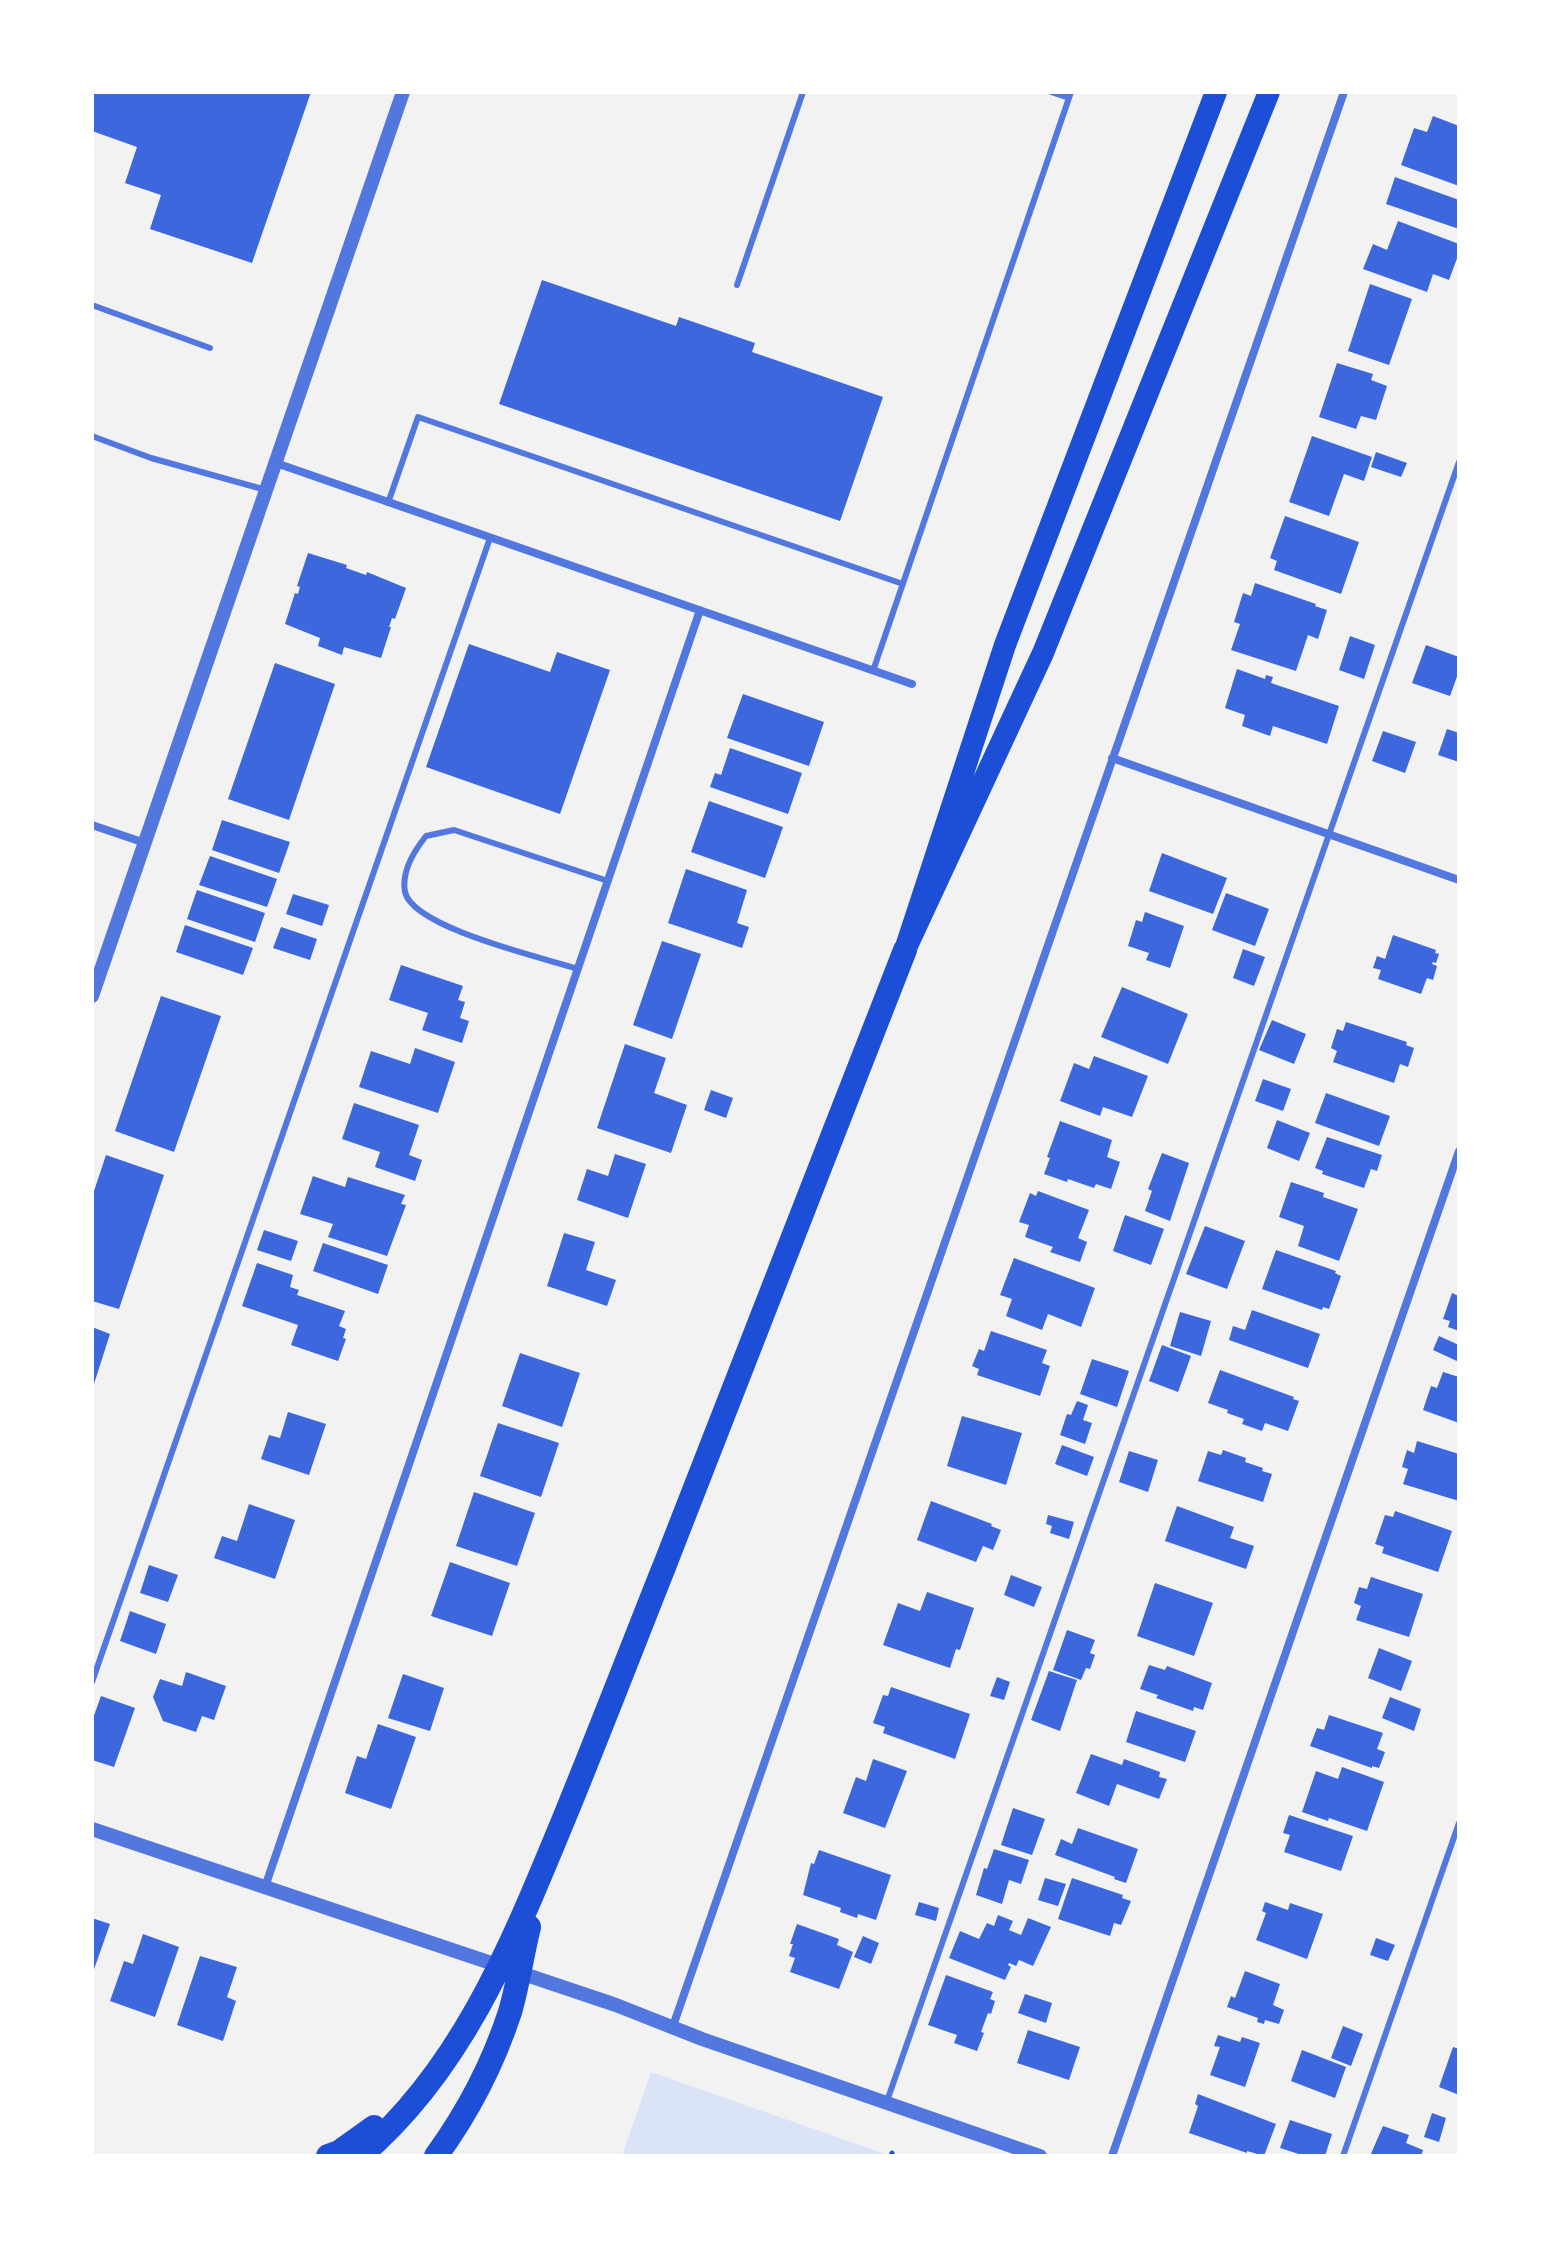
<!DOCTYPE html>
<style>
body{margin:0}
#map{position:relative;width:1551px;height:2248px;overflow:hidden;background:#f2f2f2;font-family:Signika,sans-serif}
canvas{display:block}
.frame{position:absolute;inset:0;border:94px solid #fff;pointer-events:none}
</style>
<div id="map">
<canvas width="1551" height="2248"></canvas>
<div class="frame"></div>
</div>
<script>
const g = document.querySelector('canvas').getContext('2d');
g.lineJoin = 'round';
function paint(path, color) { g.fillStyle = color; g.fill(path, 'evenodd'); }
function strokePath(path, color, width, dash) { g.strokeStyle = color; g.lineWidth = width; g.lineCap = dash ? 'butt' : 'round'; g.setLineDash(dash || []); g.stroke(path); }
paint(new Path2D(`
 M651,2072L891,2156H622Z`), '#dbe4f7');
paint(new Path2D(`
 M92,92H311L252,263L150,229L161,195L125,183L137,147L92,131Z
 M1433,116L1459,126V186L1401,165L1414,128L1427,132Z
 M1395,177L1459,200V229L1386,204Z
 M1398,221L1459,244V253L1449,280L1433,274L1427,292L1363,269L1373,244L1387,250Z
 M542,280L676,326L679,317L755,343L752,352L883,397L840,521L499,404Z
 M1370,284L1412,299L1389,365L1348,351Z
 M1337,363L1373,374L1371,380L1387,386L1376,420L1361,416L1356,429L1319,417Z
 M1312,436L1372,457L1364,481L1344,474L1329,516L1289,502Z
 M1376,452L1407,463L1401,477L1371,467Z
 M1285,516L1359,542L1341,594L1274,570L1277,561L1270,558Z
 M308,553L347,565L346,568L366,575L367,572L406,588L395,619L392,618L389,627H391L381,658L344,647L342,655L318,646L320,638L285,624L295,593L298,594L300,587L297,586Z
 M1255,583L1316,604L1315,606L1327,610L1318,639L1308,635L1296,671L1231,650L1240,624L1234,622L1243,593L1251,596Z
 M1350,636L1375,645L1364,679L1339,670Z
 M469,644L550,672L557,652L610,670L560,814L426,767Z
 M1426,645L1459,657V671L1450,696L1412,683Z
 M275,663L335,684L289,820L228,799Z
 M1237,669L1265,679L1266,675L1273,677L1271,683L1339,706L1327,744L1273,726L1270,736L1242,726L1245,715L1225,708Z
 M743,694L824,722L809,766L727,738Z
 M1447,729L1459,733V762L1438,755Z
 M1383,731L1416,742L1405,773L1372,761Z
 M730,748L802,773L788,814L710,787L715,773L721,775Z
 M709,801L783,827L765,878L691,852Z
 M222,820L290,842L279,873L212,850Z
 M1162,853L1227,878L1213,914L1149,891Z
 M210,856L277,879L267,907L199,885Z
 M686,869L747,890L737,923L749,927L742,948L668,923Z
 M197,890L265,913L255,942L187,919Z
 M1226,893L1269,909L1255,946L1212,930Z
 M293,894L329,905L322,926L286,914Z
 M1145,912L1184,926L1170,968L1146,960L1149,953L1128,946L1136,920L1142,922Z
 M185,925L253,948L243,975L176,952Z
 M281,927L317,939L310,960L273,948Z
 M1393,935L1436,950L1435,953L1439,954L1436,963L1433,962L1432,964L1437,966L1433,980L1427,978L1421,994L1378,979L1381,970L1373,968L1377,956L1385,959Z
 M662,941L701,954L672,1039L633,1025Z
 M1243,949L1265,957L1254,986L1233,978Z
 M401,965L463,986L458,1000L465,1002L460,1018L469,1021L462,1043L422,1030L428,1013L389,1000Z
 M1122,987L1188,1014L1168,1064L1101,1037Z
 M161,996L221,1016L174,1152L115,1131Z
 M1272,1020L1306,1034L1294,1064L1259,1050Z
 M1346,1022L1407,1042L1406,1045L1414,1048L1408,1067L1400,1064L1394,1083L1333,1062L1337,1051L1331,1048L1337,1029L1343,1031Z
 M625,1044L666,1058L654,1093L687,1105L671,1153L597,1128Z
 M415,1048L455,1062L438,1113L359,1087L371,1051L410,1064Z
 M1094,1056L1148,1076L1132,1117L1103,1107L1100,1116L1060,1101L1074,1063L1089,1069Z
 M1263,1079L1291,1089L1283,1111L1255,1101Z
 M711,1090L733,1098L726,1118L704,1110Z
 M1326,1093L1390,1116L1379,1146L1315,1123Z
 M354,1103L419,1125L409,1155L422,1160L415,1181L375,1167L380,1152L342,1139Z
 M1277,1120L1310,1133L1299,1161L1267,1148Z
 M1060,1121L1112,1140L1107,1157L1120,1162L1111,1189L1096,1184L1094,1188L1068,1179L1067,1182L1044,1174L1050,1158L1047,1157Z
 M1327,1137L1382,1155L1377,1171L1371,1169L1364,1188L1322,1174L1323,1171L1315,1168Z
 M1162,1153L1189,1163L1170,1221L1145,1211L1152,1191L1148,1189Z
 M615,1154L646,1164L628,1218L577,1200L587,1169L608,1176Z
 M106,1155L164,1175L119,1309L92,1301V1197Z
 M313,1176L345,1187L348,1177L405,1195L401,1204L406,1205L387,1256L328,1237L333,1224L300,1214Z
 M1291,1182L1324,1193L1323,1197L1358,1209L1339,1261L1298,1246L1304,1226L1279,1217Z
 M1038,1191L1089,1210L1078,1238L1087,1242L1080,1262L1050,1252L1053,1247L1025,1237L1029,1225L1019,1222L1030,1193L1036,1196Z
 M1125,1215L1164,1229L1151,1265L1113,1251Z
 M1205,1226L1245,1241L1227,1289L1186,1274Z
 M264,1230L298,1241L291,1261L257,1250Z
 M564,1233L595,1242L586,1270L616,1280L607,1306L547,1286Z
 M323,1243L388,1265L378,1294L313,1271Z
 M1276,1250L1336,1271L1335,1273L1341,1276L1329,1309L1323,1307L1322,1310L1262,1289Z
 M1014,1258L1095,1288L1081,1327L1048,1314L1042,1330L1006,1316L1012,1299L1000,1295Z
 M257,1263L293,1275L290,1287L299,1290L297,1295L345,1311L339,1326L346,1329L343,1338L346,1339L338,1361L291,1345L298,1325L242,1306Z
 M1452,1293L1459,1296V1331L1448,1327L1450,1321L1443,1319Z
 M1252,1310L1320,1334L1308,1368L1229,1340L1233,1326L1245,1330Z
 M1180,1312L1211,1321L1201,1356L1170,1346Z
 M92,1327L110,1334L93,1387L92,1386Z
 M991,1331L1047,1350L1042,1363L1050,1366L1040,1396L977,1375L979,1369L972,1366L979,1349L984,1351Z
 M1439,1336L1459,1345V1362L1433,1350Z
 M1162,1345L1191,1356L1178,1392L1149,1381Z
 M520,1353L580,1373L562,1427L502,1406Z
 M1092,1359L1129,1371L1117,1407L1080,1394Z
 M1220,1370L1294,1397L1293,1399L1299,1401L1288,1431L1265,1423L1262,1431L1242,1424L1244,1419L1227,1413L1228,1410L1208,1403Z
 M1443,1372L1459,1377V1423L1423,1410L1431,1386L1437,1388Z
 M1077,1401L1088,1405L1083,1420L1092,1423L1085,1444L1060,1435L1067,1414L1071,1415Z
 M288,1412L326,1424L309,1475L261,1459L269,1435L280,1438Z
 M962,1416L1022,1433L1006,1485L947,1466Z
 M498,1423L559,1443L541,1497L480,1476Z
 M1417,1441L1459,1454V1501L1403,1484L1408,1469L1402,1467L1407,1450L1414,1453Z
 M1062,1445L1094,1457L1087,1476L1055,1464Z
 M1223,1450L1246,1458L1245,1462L1263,1468L1262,1471L1272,1474L1263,1502L1198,1481L1208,1451L1221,1455Z
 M1129,1451L1158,1460L1148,1492L1119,1482Z
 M474,1492L535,1513L517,1566L456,1546Z
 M931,1501L992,1524L991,1526L1001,1530L993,1550L983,1546L976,1562L917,1540Z
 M249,1504L295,1520L275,1579L214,1558L222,1536L237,1541Z
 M1177,1506L1234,1527L1230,1538L1254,1546L1246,1569L1165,1541Z
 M1395,1511L1452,1531L1438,1572L1382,1553L1384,1547L1375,1544L1385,1515L1393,1517Z
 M1048,1515L1074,1522L1069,1539L1050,1533L1052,1526L1046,1524Z
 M450,1562L510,1583L492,1636L431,1616Z
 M149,1565L178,1575L168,1602L140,1593Z
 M1011,1575L1042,1587L1034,1607L1004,1595Z
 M1371,1577L1423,1594L1409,1637L1356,1620L1361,1606L1354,1603L1359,1587L1367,1589Z
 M1155,1583L1213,1603L1194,1656L1137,1636Z
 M927,1592L974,1608L960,1650L956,1649L950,1668L883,1645L898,1603L920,1611Z
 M130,1611L166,1624L156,1654L120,1641Z
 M1067,1630L1095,1640L1090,1653L1095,1655L1090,1669L1086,1668L1081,1680L1053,1670Z
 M1379,1648L1412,1661L1401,1691L1368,1678Z
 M1149,1665L1165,1670L1167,1666L1212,1683L1203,1710L1194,1707L1193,1711L1156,1698L1158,1695L1140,1689Z
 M1049,1671L1077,1680L1060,1731L1031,1720Z
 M186,1672L226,1686L214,1720L202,1716L196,1732L163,1721L153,1697L160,1679L182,1686Z
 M403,1674L444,1688L430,1731L388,1718Z
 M997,1677L1010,1682L1004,1700L990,1696Z
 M891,1687L970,1714L955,1759L883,1733L885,1727L873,1723L883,1695L888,1696Z
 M101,1696L135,1708L114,1767L92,1760V1721Z
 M1390,1697L1421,1709L1414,1731L1382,1718Z
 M1136,1711L1196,1731L1185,1762L1126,1742Z
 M1329,1715L1383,1733L1377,1749L1385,1752L1379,1768L1372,1766V1768L1310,1746L1317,1728L1324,1730Z
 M378,1724L416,1737L391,1809L345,1793L357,1756L366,1759Z
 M1091,1754L1122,1765L1124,1759L1160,1772L1159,1777L1167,1779L1159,1799L1117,1784L1109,1806L1076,1793Z
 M873,1759L907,1771L885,1828L843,1813L856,1777L866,1781Z
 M1342,1767L1384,1782L1367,1831L1329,1818L1328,1821L1302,1812L1316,1771L1338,1779Z
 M1013,1808L1045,1819L1032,1855L1001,1845Z
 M1289,1815L1353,1836L1341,1871L1284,1852L1290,1835L1283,1833Z
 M1078,1828L1138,1849L1126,1883L1114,1879L1115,1877L1055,1855L1061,1839L1072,1844Z
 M994,1849L1029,1860L1021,1884L1009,1880L1002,1904L976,1895L984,1868L987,1869Z
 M819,1850L891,1875L876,1920L858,1914L857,1918L840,1912L841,1908L803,1895L811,1863L814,1864Z
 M1045,1878L1066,1884L1058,1906L1038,1900Z
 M1072,1878L1123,1895L1122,1898L1131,1901L1121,1925L1114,1923L1110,1936L1058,1919Z
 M919,1902L939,1908L936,1921L915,1915Z
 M1265,1902L1288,1910L1290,1903L1323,1914L1307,1959L1256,1940L1266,1913L1262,1911Z
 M998,1915L1013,1921L1009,1930L1021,1935L1028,1918L1051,1927L1033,1966L1019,1960L1016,1966L1009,1963L1008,1965L1011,1967L1005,1980L949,1958L960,1931L979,1939L987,1923L994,1926Z
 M92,1918L110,1924L92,1975Z
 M797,1924L839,1939L837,1945L853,1952L839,1989L790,1972L795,1958L789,1956L793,1944H790Z
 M143,1934L179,1947L155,2017L110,2001L124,1961L133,1964Z
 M863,1936L879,1943L871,1964L854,1957Z
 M1376,1938L1395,1945L1388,1961L1370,1955Z
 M200,1956L237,1967L227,1997L236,2001L223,2041L177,2025Z
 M1245,1971L1280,1984L1273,2005L1284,2010L1279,2024L1265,2020L1264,2024L1257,2022L1258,2018L1227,2007L1231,1996L1235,1998Z
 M946,1975L993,1992L990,1999L995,2001L991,2014L988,2013L981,2032L984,2033L977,2051L954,2043L957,2035L928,2025Z
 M1025,1994L1052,2003L1046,2023L1018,2013Z
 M1343,2026L1363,2034L1351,2066L1331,2058Z
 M1028,2030L1080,2047L1069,2080L1017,2063Z
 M1218,2035L1240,2042L1242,2037L1260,2043L1245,2087L1210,2075L1220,2047L1214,2046Z
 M1453,2047L1459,2049V2095L1439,2087Z
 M1302,2050L1346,2067L1335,2098L1291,2081Z
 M1198,2094L1276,2124L1264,2156L1247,2151V2153L1189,2133L1198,2106L1195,2104Z
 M1432,2113L1446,2118L1439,2142L1424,2137Z
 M1290,2120L1332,2134L1325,2156H1305L1280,2148Z
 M1383,2126L1409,2135L1406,2143L1423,2150L1421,2156H1370Z`), '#3d67dc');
strokePath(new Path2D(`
 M891,2156L892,2153`), '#1d4ed8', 5);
strokePath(new Path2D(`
 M1051,92L1069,98
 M737,285L803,92
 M92,305L210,348
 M92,436L151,458L266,490
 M388,503L418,417L903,584
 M873,671L1071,92
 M578,969C544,958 413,928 405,892C401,871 414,851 426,836L454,830L608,881
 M92,1682L490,538
 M887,2101L1459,462
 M1343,2156L1459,1823`), '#5277de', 6);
strokePath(new Path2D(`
 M276,463L912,684
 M1112,758L1459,880
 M92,825L145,843
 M265,1887L700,610
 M673,2026L1344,92
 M1112,2156L1459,1151`), '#5277de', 8);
strokePath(new Path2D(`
 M92,996L403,92
 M92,1829L616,2005L702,2039L1040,2156`), '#5277de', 14);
strokePath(new Path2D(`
 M1216,92L1005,645L905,950L1043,653L1269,92`), '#1d4ed8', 22);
strokePath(new Path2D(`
 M328,2156L339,2152L374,2127
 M360,2156C464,2068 514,1939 565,1816C599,1733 631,1650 664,1567C744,1361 824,1155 905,950
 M436,2156C468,2112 493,2064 510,2012C518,1985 522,1955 529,1927`), '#1d4ed8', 24);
</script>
